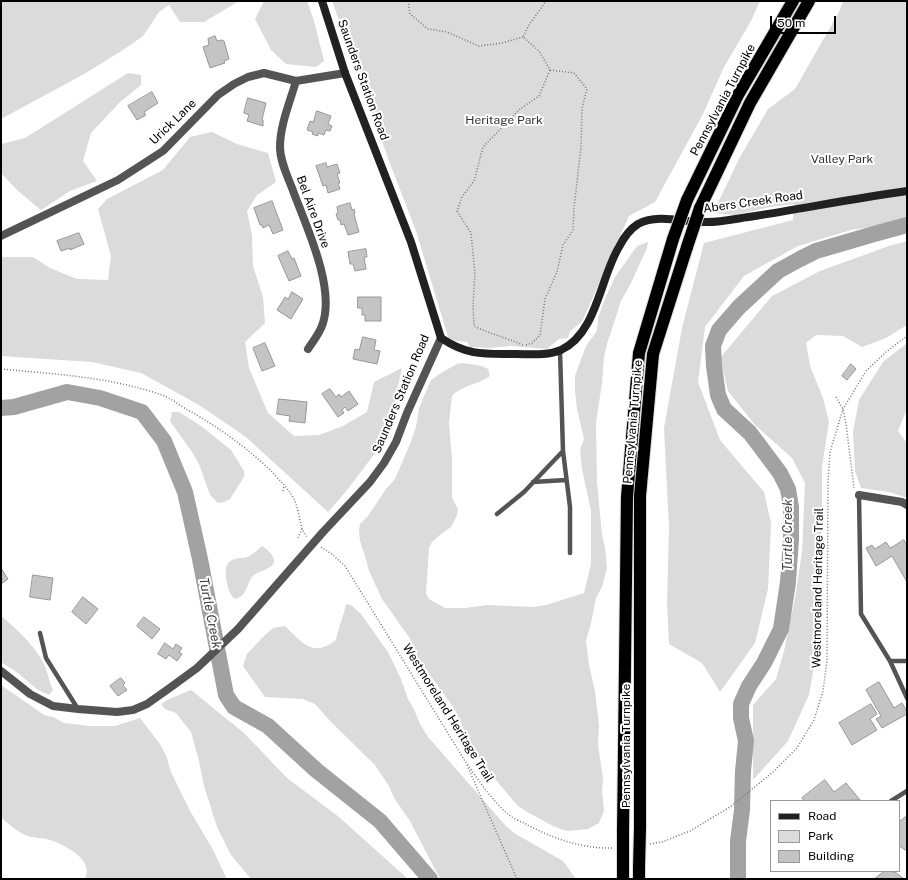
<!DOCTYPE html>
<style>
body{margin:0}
#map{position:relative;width:908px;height:880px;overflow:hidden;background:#fff;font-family:"Public Sans",sans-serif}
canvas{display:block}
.frame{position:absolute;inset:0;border:2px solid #000;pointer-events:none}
.legend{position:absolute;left:770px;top:800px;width:130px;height:72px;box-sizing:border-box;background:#fff;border:1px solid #999;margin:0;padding:5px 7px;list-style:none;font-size:12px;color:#000}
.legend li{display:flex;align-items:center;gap:8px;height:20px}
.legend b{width:20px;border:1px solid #999}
.scale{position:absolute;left:770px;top:16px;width:66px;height:18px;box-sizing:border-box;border:2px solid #000;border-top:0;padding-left:5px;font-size:12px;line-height:14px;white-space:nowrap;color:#000;-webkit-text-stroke:3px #fff;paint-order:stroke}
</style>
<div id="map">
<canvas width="908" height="880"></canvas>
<div class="frame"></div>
<ul class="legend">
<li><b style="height:5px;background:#212121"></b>Road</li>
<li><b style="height:11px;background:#dbdbdb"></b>Park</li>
<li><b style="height:11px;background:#c4c4c4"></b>Building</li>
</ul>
<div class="scale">50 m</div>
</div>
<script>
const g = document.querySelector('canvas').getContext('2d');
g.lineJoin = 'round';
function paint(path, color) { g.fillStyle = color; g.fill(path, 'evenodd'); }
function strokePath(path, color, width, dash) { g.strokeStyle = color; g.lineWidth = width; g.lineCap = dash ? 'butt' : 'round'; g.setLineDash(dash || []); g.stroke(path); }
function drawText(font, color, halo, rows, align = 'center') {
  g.font = font + ' "Public Sans",sans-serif'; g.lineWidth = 4; g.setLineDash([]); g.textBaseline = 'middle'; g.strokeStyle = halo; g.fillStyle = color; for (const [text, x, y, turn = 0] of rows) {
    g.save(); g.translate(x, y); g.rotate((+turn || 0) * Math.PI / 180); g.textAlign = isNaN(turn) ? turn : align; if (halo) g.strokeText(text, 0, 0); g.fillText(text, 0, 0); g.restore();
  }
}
paint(new Path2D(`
 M1,1H239L204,22H180L169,5L159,12L143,36L123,50L84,74L1,119Z
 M264,1H307L314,21L324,61L316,67L286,64L271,50L255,19Z
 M332,1H760L751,21L724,67L703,114L655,202L629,216L582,322L570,331L568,338L559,339L547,349L511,346L490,348L470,347L467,342L449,340L416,231L389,161Z
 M843,1H907V221L851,230L798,246L744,276L705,327L698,382L720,440L764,492L771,523L768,589L755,643L720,692L702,663L669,644L667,603L669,528L664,428L682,328L704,243L793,220L794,204L770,207L735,215L713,213L740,157L768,109L795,89L839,12Z
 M128,73L141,75V85L119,103L91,133L83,161L97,181L70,191L41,210L18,191L1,173V144L25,138Z
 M212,132L237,144L268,153L276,182L257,195L247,211L252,235L253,266L263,297L265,323L245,342L249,368L268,413L294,436L319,435L343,426L367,412L374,382L402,368L387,437L348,489L328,512L246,437L199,405L141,373L92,362L1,356V257H33L50,268L77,279L108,280L111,256L98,209L107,199L163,170L190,137Z
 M907,241V325L886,338L862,347L843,336L816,335L806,343L810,366L823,398L829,422L822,467V524L818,643L809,695L788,741L753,780V705L776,679L784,651L795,598L802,552L805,483L792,458L755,425L728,391L720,358L772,296L820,271L889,246Z
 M648,242L647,248L631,283L621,301L607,344L604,357L602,383L596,423L597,482L602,535L605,547L607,568L602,587L596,598L591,623L586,641L589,665L595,691L599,725L598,745L603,778L602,791L604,811L599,823L588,829L569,831L563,830L551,825L529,813L518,806L484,766L472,749L457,714L451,704L418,658L411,640L382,599L369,571L366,559L360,541L359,530L360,524L368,516L386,489L395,479L410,444L416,427L419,408L431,380L441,373L457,364L463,363L482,366L488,369L490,376C477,385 462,385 452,396L449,422L452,459V498L458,509L457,515L451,527L441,534L432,542L429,548L426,593L429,599L445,608H465L487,605L533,607L546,605L584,593L591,564V511L582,469L580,450L584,439L577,409L575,390V376L586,346L597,331L598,318L604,301L615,277L637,246Z
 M907,343V409L898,431L907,443V498L889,492L861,488L855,471L853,432L859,400L883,362Z
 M172,412H179L201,426L231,450L244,471V477L230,499L224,502L218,503L210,495L199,464L192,452L170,421Z
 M262,546C268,550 275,556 274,563C269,571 258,570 252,577C246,585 247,597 235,599C230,595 228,589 227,582C225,574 224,562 235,559C239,557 243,559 247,557C253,555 257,550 262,546Z
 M346,604L351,605L361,614L388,652L401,679L408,699L414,709L420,724L428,737L505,825L514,833L563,861L576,879H440L410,821L394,798L389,786L375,765L331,722L315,704L303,699L265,697L243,666L247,654L264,636L273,628L285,626C302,643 313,658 336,640C338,627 344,616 346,604Z
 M1,616C16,628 37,648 45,666C48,674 49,682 53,690L49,695L38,690L18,673L1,662Z
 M1,685L44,715L53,717L64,723L89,726H115L140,718L160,744L166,755L171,772L190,811L212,848L227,879H85C94,860 68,847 53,841C44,837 33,839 23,834C16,830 7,823 1,817Z
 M191,690L244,733L287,778L339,817L408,879H251L231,855L217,827L204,786L199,761L191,732L176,713L165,709L161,704L169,699Z`), '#dbdbdb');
strokePath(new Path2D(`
 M1,408L14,407L67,392L100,398L142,412L164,441L185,492L200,559L226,695L234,707L268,726L316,770L380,821L430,879
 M738,879V841L742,810L743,771L746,741L741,718V704L749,686L764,663L781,629L788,582L791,539V507L788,489L780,473L750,433L724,409L718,395L714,366L713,346L719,330L739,307L778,271L800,259L816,251L874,234L907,225`), '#a2a2a2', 16);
const building = new Path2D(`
 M215,36L217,41L222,40L224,41L229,59L224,61L225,63L210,68L203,47L209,45L208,39Z
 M152,92L158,103L144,112L146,115L137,120L128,106Z
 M248,98L266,103L262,120H263V126L247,121L249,115L244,113Z
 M317,111L331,116L328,124L332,126L330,131L326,130L324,135L318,133V136L312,134L313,132L307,130L310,121L313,122Z
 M326,163L327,167L337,164L340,173L337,174L340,183H338L340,189L328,193L326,185L323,186L316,166Z
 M272,201L283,230L273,234L269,225L263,228L262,225H260L254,208Z
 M350,203L352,210L354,209L355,213L354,214L359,232L348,235L344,224L341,225L340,220H338L336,214L338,213L337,207Z
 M79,233L84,244L70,250V248L61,251L57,241Z
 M366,249L367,257H364L366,269L355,271L353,264H350L348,252Z
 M288,251L292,259L294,258L301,276L289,281L278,256Z
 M292,292L303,299L291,319L277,310L285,297L288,299Z
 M358,297H381V321H365V315H362V308H358Z
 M363,337L376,340L374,350L380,351L377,364L353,359L355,349L359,350Z
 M265,343L275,366L262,371L253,348Z
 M851,364L856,369L847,380L842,376Z
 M330,389L336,397L339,394L341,397L349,391L358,404L348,411L345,407L342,410L344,413L338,417L322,394Z
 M279,399L307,402L305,423L289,421L290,416L277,414Z
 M904,540L907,546V582L892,556L876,566L866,548L872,545L875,549L886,542L890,548Z
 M1,568L8,579L1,584Z
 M33,575L53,578L50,600L30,597Z
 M83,597L98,609L86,624L72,612Z
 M144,617L160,629L152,639L137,626Z
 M165,643L173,649L176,644L182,648L179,652L182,654L177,661L169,655L166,659L158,654Z
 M121,678L125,683L123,685L127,690L118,696L110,686Z
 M879,682L894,708L902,703L907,711V714L882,728L876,719L881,716L866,690Z
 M871,704L877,714L870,719L877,730L852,745L839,723Z
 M825,780L834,792L846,783L860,800L804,801L802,798Z
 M907,816V851L899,846V822Z
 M888,871L895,872L904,879H874L883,872Z`);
paint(building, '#c4c4c4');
strokePath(building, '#989898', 1);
const highway = new Path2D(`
 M687,200L738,95L793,1
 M700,208L750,103L809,1
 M640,828V496L653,354L687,247
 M623,831L627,497L639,353L673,239
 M623,879V861
 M639,879V868`);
strokePath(highway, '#dbdbdb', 14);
strokePath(new Path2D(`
 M408,1L410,14L428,29L447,32L479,46L502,43L523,37
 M523,345C507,338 490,334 474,326L473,305L475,274L471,233L457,211L462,197L474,181L483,147L520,109L539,96L550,70
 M526,345L532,343L540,335L545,299L557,272L563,245L573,230L574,208L581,147L582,108L587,89L574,73L550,70L539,51L523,37L529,25L546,1
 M1,369C55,374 110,377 162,395C170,398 178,404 186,409C217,426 248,448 273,473C282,483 292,492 296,504C300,515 300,531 308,538
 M836,397L843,409L846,424L854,488
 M283,491L284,486
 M298,538L302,529
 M321,547L333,555L345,566L465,761C478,779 491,800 508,814C512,818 519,821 524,823C551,838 582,849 613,848
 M467,765L517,879
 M650,844L662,842L690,831L730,807L773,772L797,748L814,720L823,691L827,660L828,482L830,452L843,409L866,371L886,352L907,336`), '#767676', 1.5, [1, 2]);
strokePath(new Path2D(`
 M560,351L563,451L570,507V553
 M533,482L566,480
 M859,495L861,614L890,661H907
 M497,514L524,492L563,451
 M40,633L46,658L78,709
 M890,661L907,698
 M891,801L907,791`), '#545454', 4.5);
strokePath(new Path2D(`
 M296,81C290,102 280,125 280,147C280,161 287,175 292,188C305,224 335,285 323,323C320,333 314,340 308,349
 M1,236L118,180L163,151L218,95L234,84L248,77L264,73L296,81L345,73
 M859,495L902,502L907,505
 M1,671L30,694L53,706L78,709L117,712L133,710L147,704L171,687L197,668L238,629L323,532L370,482L384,463L396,442L407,413L441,338`), '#545454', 8);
strokePath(new Path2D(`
 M322,1L345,73L411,242L441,338C468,356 484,354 516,354C530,354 547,356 561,350C597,333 600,278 619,247C623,239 630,229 638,224C659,213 685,223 707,222C723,222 739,218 755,216C806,208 856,198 907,191`), '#212121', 8);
strokePath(highway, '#000', 12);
const highwayBridge = new Path2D(`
 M673,239L687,200
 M687,247L700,208
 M623,861V831
 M639,868L640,828`);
strokePath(highwayBridge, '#dbdbdb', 14, []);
strokePath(highwayBridge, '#000', 12);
drawText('12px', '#000', '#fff', [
 ["Saunders Station Road",363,80,70],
 ["Pennsylvania Turnpike",723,100,-62],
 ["Urick Lane",173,122,-44],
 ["Abers Creek Road",753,202,-8],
 ["Bel Aire Drive",313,212,70],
 ["Saunders Station Road",401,394,-67],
 ["Pennsylvania Turnpike",633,422,-85],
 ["Westmoreland Heritage Trail",818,588,-89],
 ["Westmoreland Heritage Trail",448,713,58],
 ["Pennsylvania Turnpike",626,746,-90]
]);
drawText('12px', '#323232', '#fff', [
 ["Heritage Park",504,120],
 ["Valley Park",842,159]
]);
drawText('italic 13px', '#434343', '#fff', [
 ["Turtle Creek",788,535,-90],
 ["Turtle Creek",210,613,79]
]);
</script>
